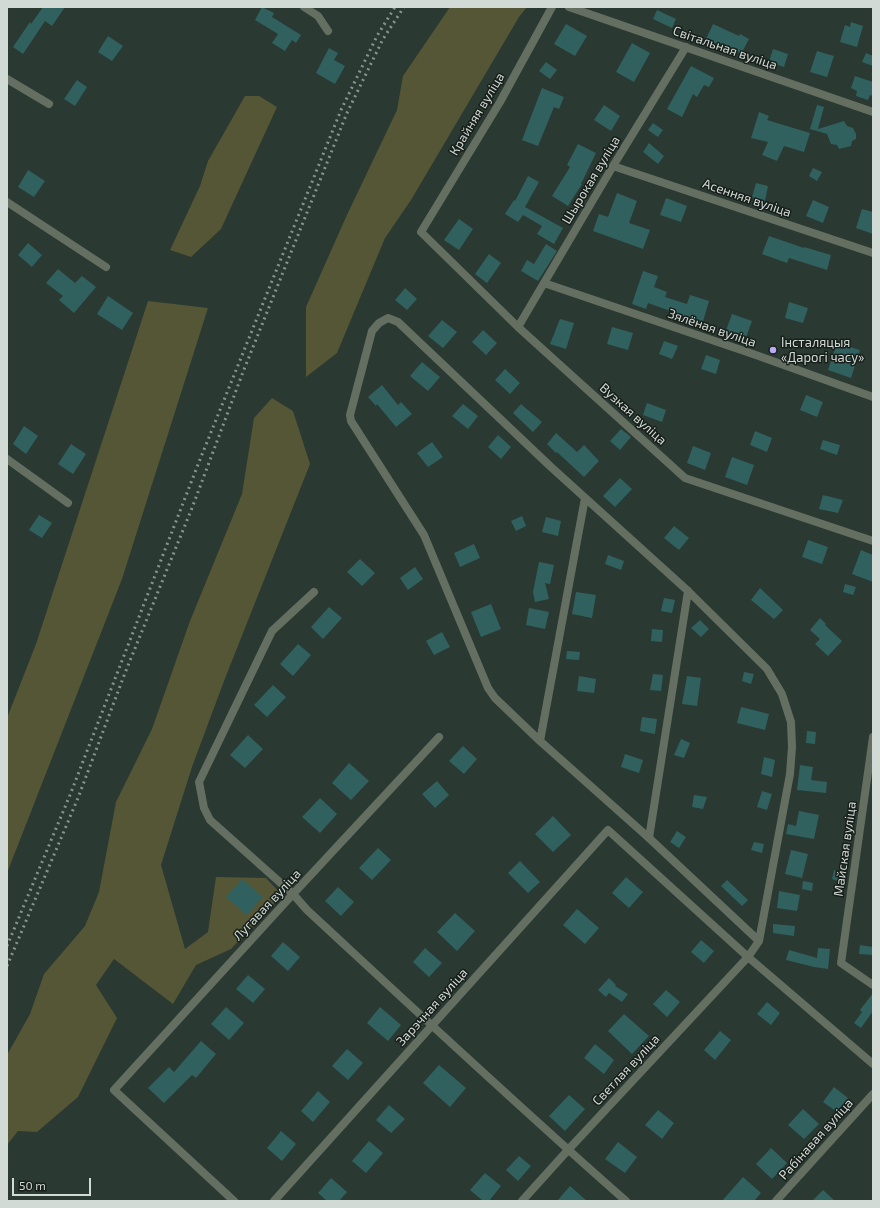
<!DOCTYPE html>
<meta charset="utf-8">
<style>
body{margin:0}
#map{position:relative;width:880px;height:1208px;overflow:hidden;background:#2a3932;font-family:"Exo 2",sans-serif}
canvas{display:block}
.frame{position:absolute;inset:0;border:8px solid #d1dad5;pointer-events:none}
.scale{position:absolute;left:12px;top:1178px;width:79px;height:18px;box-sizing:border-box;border:2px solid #d1dad5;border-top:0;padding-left:5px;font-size:12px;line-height:14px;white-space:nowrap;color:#d1dad5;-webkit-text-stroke:3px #181f1b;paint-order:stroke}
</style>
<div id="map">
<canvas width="880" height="1208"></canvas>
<div class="frame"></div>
<div class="scale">50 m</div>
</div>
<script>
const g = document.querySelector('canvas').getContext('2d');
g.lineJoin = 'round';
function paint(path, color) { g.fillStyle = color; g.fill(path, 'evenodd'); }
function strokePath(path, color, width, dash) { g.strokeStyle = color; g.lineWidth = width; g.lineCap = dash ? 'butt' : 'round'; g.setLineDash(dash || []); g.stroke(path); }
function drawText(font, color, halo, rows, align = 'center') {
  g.font = font + ' "Exo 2",sans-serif'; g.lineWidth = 3; g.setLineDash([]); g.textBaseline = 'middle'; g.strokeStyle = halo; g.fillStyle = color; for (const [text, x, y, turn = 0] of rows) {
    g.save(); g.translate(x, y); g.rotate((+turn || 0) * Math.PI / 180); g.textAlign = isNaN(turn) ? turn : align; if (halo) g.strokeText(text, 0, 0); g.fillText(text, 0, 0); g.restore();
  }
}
paint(new Path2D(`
 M450,7H527L519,17L411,200L385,238L337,353L306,377V307L346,217L397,110L403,76Z
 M245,96H259L277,107L221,229L191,257L170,250L200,186L208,161Z
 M148,301L208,308L122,579L7,873V718L36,644Z
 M272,398L293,411L310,464L224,681L192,767L161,865L185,949L208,932L216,877L266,878L282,895L231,949L196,965L173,1004L114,959L96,985L117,1018L78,1097L37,1132L18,1131L7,1145V1055L30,1014L44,974L85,926L99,892L116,802L152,729L190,621L242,494L254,418Z`), '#555635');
paint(new Path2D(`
 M43,7H65L52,26L45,21L23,54L13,47L30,22L31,24Z
 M262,7L274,13L272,17L301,35L296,43L292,40L285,51L272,43L278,34L255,20Z
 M657,10L676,19L672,28L653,19Z
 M851,22L863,26L857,47L840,42L845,25L850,27Z
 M566,24L587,36L575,56L554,44Z
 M713,24L739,36L740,34L749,39L741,54L725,45L724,47L706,39Z
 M108,36L123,46L112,61L98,52Z
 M632,43L650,53L634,82L616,72Z
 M329,48L338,53L334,60L345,66L335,84L316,73Z
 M773,49L788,54L784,67L769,62Z
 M817,51L834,56L827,77L810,72Z
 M866,53L873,56V66L862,62Z
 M546,62L557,70L550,79L539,71Z
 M691,66L714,78L709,87L704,85L697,97L693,94L682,117L667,109Z
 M855,76L873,82V96L870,95L868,100L856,96L857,91L851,88Z
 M77,80L87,87L75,106L64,99Z
 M542,88L564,97L559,109L554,107L538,146L522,140Z
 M604,105L620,116L611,131L594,120Z
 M817,105L824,107L818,129L844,121L847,126L853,128L856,134V139L852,141L851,146L839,149L837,145L831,144L827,134L810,129Z
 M759,112L769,116L767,120L810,133L804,152L784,146L777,161L762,155L768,142L751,138Z
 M653,123L663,130L658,137L648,130Z
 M649,143L664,156L658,164L643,152Z
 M578,144L596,153L581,184H582L568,206L552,196L570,167L567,165Z
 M813,168L822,172L817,181L809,176Z
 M28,170L45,181L34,197L18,187Z
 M528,176L539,182L525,207L563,228L554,244L537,234L542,226L523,215L518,222L505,214L514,200L515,201Z
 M756,183L768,186L765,201L752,197Z
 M617,193L637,201L629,223L650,230L643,249L593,231L599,214L608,217Z
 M666,198L687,206L681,222L660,215Z
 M813,200L829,207L823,223L806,216Z
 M862,209L873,212V234L856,228Z
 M459,219L473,229L459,250L444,240Z
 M769,236L804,248V247L831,255L827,270L789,258L787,263L762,254Z
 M28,243L42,255L32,267L18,255Z
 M546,244L557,251L538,281L521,271L527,260L534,264Z
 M489,254L501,263L487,283L475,274Z
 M58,269L75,283L82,276L96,287L74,313L59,300L63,296L46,283Z
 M643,271L658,276L654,287L667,292L665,297L687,304L690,295L709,301L702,325L674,317L676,313L648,303L646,309L632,304Z
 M405,288L417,299L407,310L395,300Z
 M108,296L133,313L122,330L97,314Z
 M789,302L808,308L803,323L785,318Z
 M732,314L752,321L745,340L725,333Z
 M560,319L574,323L566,349L550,344Z
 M442,320L457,332L443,348L428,336Z
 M612,327L633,333L628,350L607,344Z
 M483,330L497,343L486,355L472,342Z
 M664,341L678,346L672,359L659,354Z
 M837,343L860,350L851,378L828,370Z
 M706,355L720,360L716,374L701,369Z
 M422,362L440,377L428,391L410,376Z
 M505,369L520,383L510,394L495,380Z
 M382,385L398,405L401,402L412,414L396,427L377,404L376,406L368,397Z
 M806,395L823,402L817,417L800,410Z
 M647,403L666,410L662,422L643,415Z
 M463,404L478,416L468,429L452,416Z
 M521,404L542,422L533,432L513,413Z
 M24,426L38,436L26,454L13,444Z
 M621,429L631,437L620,450L610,441Z
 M755,431L772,438L767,452L750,445Z
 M556,433L577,452L584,445L599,461L584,477L557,452L556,453L547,444Z
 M498,435L511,447L501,459L488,447Z
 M823,440L840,445L837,455L820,449Z
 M432,442L443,457L428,467L417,453Z
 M71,444L86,454L73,474L58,464Z
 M693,446L711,453L705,470L687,463Z
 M732,457L754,465L747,485L725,477Z
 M620,478L632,489L615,507L603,496Z
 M823,495L843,500L838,513L819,509Z
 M39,515L52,523L42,538L29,530Z
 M522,516L526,526L516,531L511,521Z
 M546,517L561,521L558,536L542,532Z
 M674,526L689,538L679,550L664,538Z
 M808,540L828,547L822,564L802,557Z
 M474,544L480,558L460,567L454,553Z
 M861,550L873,555V582L852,574Z
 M608,555L624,561L621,570L605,564Z
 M360,559L375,573L362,586L347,572Z
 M539,562L554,565L550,584L545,583L549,599L535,602L533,592Z
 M415,567L423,579L408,590L400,578Z
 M845,584L856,587L853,595L843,592Z
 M760,588L783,610L774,619L751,600Z
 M576,592L596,595L592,618L572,614Z
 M664,598L675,600L672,613L661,611Z
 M491,604L501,629L481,637L471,612Z
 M329,607L342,618L323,639L311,627Z
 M529,608L549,612L545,629L526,625Z
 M820,618L826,624L825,625L842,641L828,656L815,644L820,639L810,630Z
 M700,620L709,629L701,637L691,628Z
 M652,629L663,630L662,642L651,641Z
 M442,632L450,647L434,655L426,641Z
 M298,644L311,655L293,676L280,664Z
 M567,651L580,652L579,660L566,659Z
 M744,672L754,674L751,684L742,681Z
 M653,674L663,675L661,691L650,690Z
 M579,676L596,679L594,693L577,691Z
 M687,676L701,678L697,706L682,704Z
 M273,685L286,697L267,717L254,705Z
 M741,707L769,714L765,730L737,723Z
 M642,717L657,719L655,734L640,731Z
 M807,731L816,732L815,744L806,743Z
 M248,735L263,749L245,768L230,755Z
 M681,739L690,743L684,758L674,755Z
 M463,746L477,759L464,774L449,761Z
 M625,754L643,760L639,773L621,767Z
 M764,757L775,760L772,777L761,774Z
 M349,763L369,781L351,800L332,783Z
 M800,765L813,767L811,780L827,782L826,793L797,790Z
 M437,781L449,795L435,808L422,794Z
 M762,791L772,794L767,810L757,807Z
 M694,795L707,797L703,809L692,807Z
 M320,798L337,814L320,833L302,817Z
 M799,811L819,815L814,839L786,834L788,824L796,826Z
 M553,816L571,835L553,852L535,834Z
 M677,831L686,837L679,848L670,842Z
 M754,842L764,844L762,853L751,850Z
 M378,848L391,860L372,880L359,868Z
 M791,850L808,854L802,878L785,874Z
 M520,861L540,882L528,893L508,873Z
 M834,870L843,873L841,882L832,879Z
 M626,877L643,892L629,908L612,893Z
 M242,879L263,897L247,915L226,897Z
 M727,880L748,900L742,906L721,886Z
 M803,881L813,883L812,891L802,889Z
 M338,887L354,902L341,916L325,901Z
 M779,891L800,895L797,911L777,908Z
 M577,909L599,928L585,944L563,925Z
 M455,913L475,931L457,951L437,932Z
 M773,924L795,926L794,936L773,933Z
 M701,940L714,951L704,963L691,952Z
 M283,942L300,957L288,971L271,956Z
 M860,945L873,947V955L859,954Z
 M425,948L442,963L429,977L413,962Z
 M818,948L830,949L828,969L814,967L786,960L789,950L817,958Z
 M248,975L265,989L253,1003L236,989Z
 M609,978L616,985L615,986L628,994L622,1002L609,993L606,997L598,990Z
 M666,990L680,1002L667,1017L653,1004Z
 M873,993V1011L861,1028L854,1023L862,1012L860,1010Z
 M767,1002L780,1013L771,1025L757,1014Z
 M226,1007L244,1023L229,1040L211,1024Z
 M380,1007L401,1025L388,1041L367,1023Z
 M624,1014L649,1036L632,1054L608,1031Z
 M720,1031L731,1040L715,1060L704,1050Z
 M201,1041L216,1054L196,1078L192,1075L164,1103L148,1088L169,1067L174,1072Z
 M595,1044L614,1060L604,1074L584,1058Z
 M347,1049L363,1063L348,1080L332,1066Z
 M439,1065L466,1088L450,1107L423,1083Z
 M834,1087L848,1098L837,1112L823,1102Z
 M318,1091L330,1102L313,1122L301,1111Z
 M569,1095L585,1109L565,1131L549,1116Z
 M389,1105L405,1119L391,1133L376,1120Z
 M803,1109L819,1124L804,1139L788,1125Z
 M658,1110L674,1123L662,1139L645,1125Z
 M281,1131L296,1144L282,1161L267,1148Z
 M369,1141L383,1153L366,1173L352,1161Z
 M618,1142L637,1157L625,1173L605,1159Z
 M771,1148L787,1163L772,1179L756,1164Z
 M519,1156L531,1166L518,1181L506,1170Z
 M485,1173L501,1186L489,1201H483L470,1190Z
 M743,1177L761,1193L754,1201H722Z
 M331,1178L347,1192L339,1201H327L318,1193Z
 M570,1186L587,1201H557Z
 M823,1190L835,1201H812Z`), '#31615e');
strokePath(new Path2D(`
 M304,7L318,16L328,31
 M552,7L500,102L421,232L518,327L685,478L873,541
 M569,7L873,112
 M7,79L49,104
 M613,166L873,253
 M7,202L106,267
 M544,283L753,354L873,397
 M518,327L613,166L686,47
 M7,459L68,503
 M314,592L272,631L199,782L204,808L210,820L293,894L307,910C413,1008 518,1106 626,1201
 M873,737L841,963L873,985
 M540,741L495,698L488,688L424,535L351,421L350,415L372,331L379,323L388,318L398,322L551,467L688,591L767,669L782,694L791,722L792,747L790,774L759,941
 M649,838L688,591
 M234,1201L114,1090L293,894L439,737
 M274,1201L608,830L748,957L873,1064
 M522,1201L568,1150L748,957L759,941L649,838L540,741L585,498
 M776,1201L873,1094`), '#656f61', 8);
strokePath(new Path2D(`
 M7,946L70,795L199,462L341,110L377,36L395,7
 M7,966L78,798L125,673L192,508L243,372L347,113L383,39L404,7`), '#88948e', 3, [2, 4]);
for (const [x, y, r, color] of [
 [773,350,4,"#bcaaf6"]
]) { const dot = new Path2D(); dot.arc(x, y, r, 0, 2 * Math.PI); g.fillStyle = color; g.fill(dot); strokePath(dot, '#181f1b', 1.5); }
drawText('13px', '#d1dad5', '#181f1b', [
 ["Світальная вуліца",725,48,19],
 ["Крайняя вуліца",477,114,-59],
 ["Шырокая вуліца",591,180,-59],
 ["Асенняя вуліца",747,198,19],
 ["Зялёная вуліца",712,328,19],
 ["Вузкая вуліца",633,414,42],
 ["Майская вуліца",845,849,-82],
 ["Лугавая вуліца",267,905,-47],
 ["Зарэчная вуліца",432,1007,-48],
 ["Светлая вуліца",626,1070,-47],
 ["Рабінавая вуліца",816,1139,-48]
]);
drawText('13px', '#d1dad5', '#181f1b', [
 ["Інсталяцыя",781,343],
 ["«Дарогі часу»",781,358]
], 'left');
</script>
